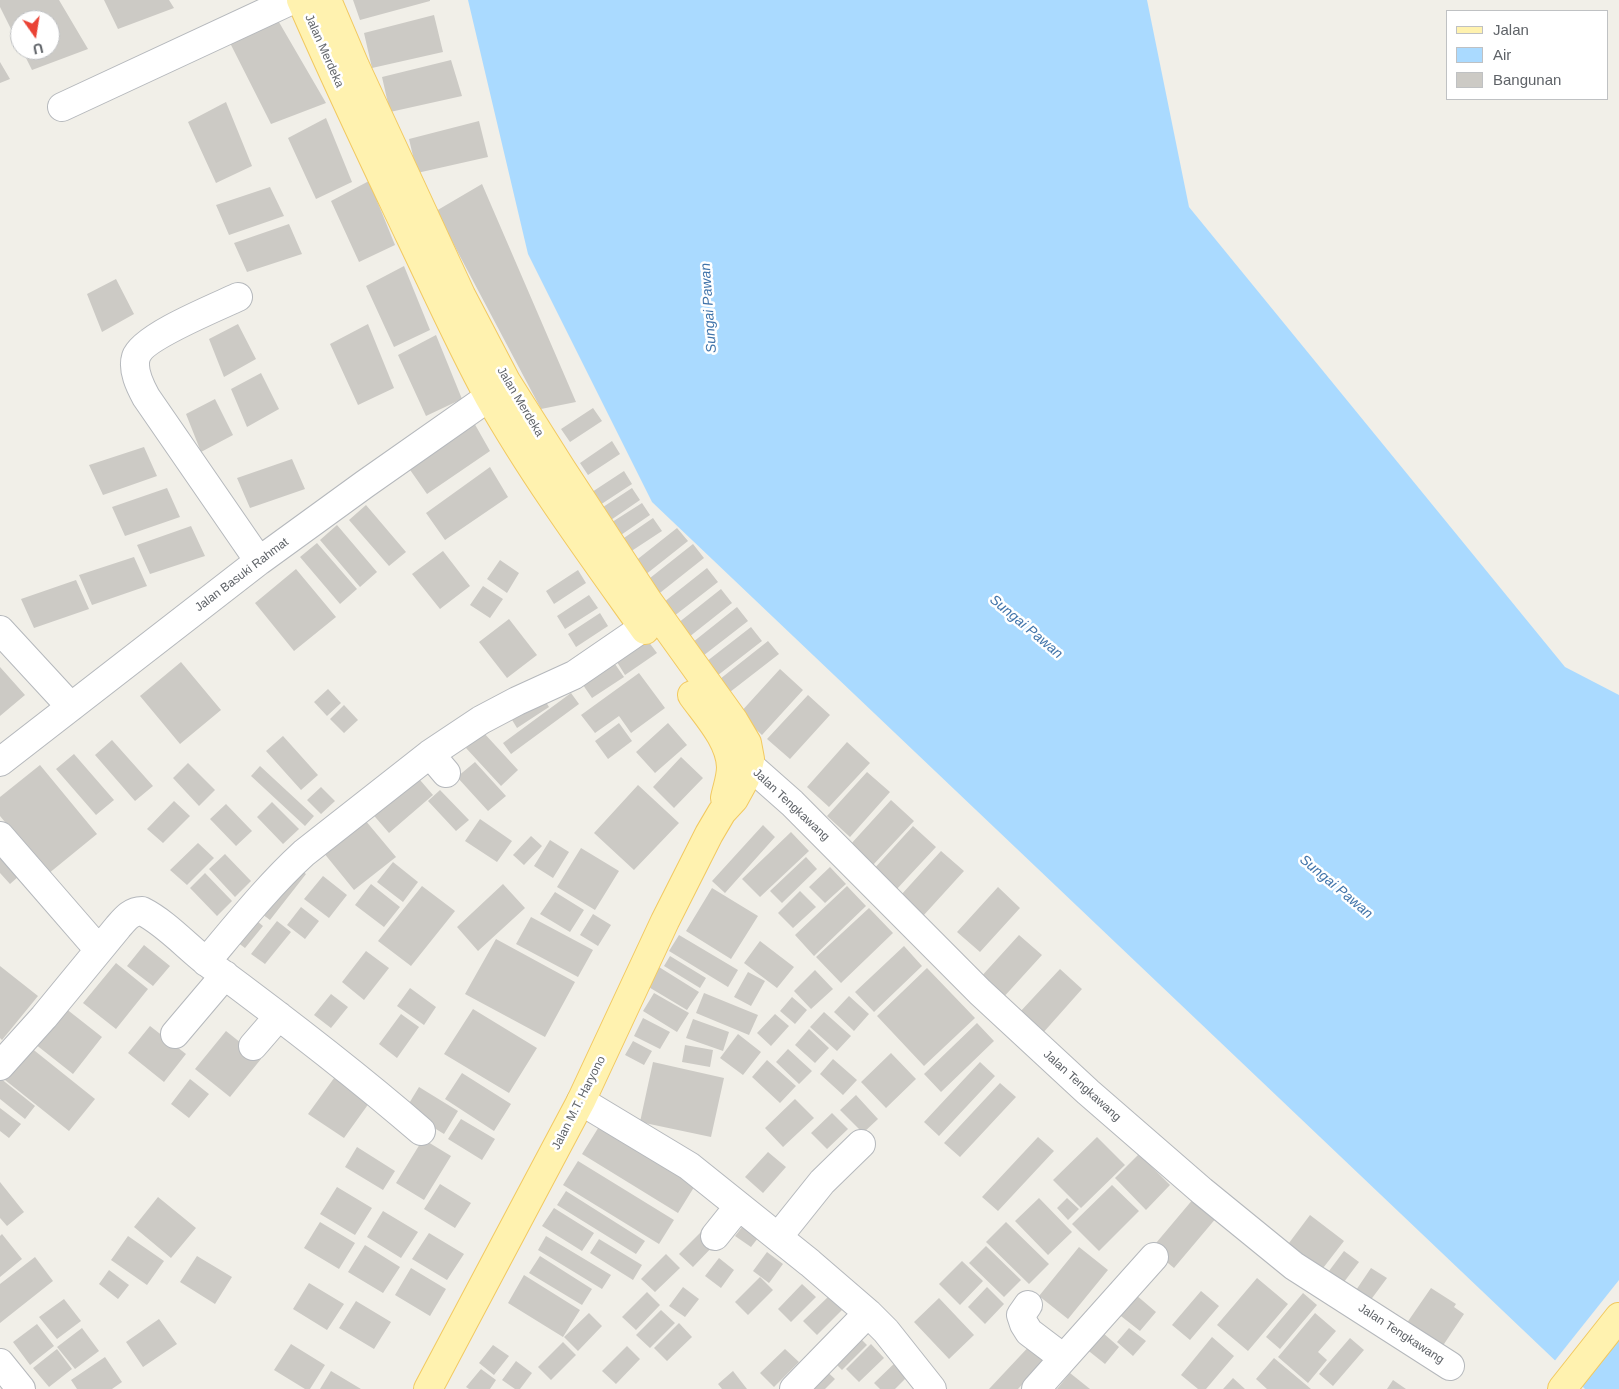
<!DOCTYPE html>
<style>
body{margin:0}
#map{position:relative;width:1619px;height:1389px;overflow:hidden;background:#f1efe8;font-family:Helvetica,sans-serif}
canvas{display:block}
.legend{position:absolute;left:1446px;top:10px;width:162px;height:90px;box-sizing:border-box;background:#fff;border:1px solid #bfc1c3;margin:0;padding:6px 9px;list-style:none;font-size:15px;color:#5f6368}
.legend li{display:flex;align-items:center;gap:10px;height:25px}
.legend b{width:25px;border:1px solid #bfc1c3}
.north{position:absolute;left:10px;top:10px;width:50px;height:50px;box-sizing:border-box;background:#fff;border:1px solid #bfc1c3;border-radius:50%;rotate:167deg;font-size:14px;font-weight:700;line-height:20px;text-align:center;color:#5f6368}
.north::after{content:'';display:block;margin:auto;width:18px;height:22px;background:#ea4335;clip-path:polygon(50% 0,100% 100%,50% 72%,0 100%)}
</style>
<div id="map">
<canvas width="1619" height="1389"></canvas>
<ul class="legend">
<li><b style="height:6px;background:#fff2af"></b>Jalan</li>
<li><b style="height:14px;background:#aadaff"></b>Air</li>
<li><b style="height:14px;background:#cccac5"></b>Bangunan</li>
</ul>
<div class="north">U</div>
</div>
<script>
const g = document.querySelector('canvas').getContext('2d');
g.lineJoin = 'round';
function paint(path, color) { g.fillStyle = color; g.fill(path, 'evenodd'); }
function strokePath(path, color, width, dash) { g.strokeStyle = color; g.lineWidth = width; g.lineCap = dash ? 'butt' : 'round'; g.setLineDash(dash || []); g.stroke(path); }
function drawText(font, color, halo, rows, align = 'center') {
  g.font = font + ' Helvetica,sans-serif'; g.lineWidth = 5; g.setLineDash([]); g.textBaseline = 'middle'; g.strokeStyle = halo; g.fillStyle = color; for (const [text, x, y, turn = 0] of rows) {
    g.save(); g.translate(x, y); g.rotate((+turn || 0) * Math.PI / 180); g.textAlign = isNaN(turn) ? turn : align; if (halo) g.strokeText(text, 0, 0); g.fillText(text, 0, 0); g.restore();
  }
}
paint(new Path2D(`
 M468,0H1147L1189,207L1565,667L1619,695V1389H1585L1583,1387L652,502L528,254Z`), '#aadaff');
paint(new Path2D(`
 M1619,1280V1332L1577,1385L1553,1363Z`), '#f1efe8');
paint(new Path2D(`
 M0,0H59L88,49L32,70L22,50H50V20H20V47L0,7Z
 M104,0H169L174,8L118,29Z
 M353,0H430V1L360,20Z
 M434,15L443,52L372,68L364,33Z
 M276,17L326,103L271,124L229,41Z
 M451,60L462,96L390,112L382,77Z
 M0,62L10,79L0,83Z
 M226,102L252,166L216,183L188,122Z
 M326,118L352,182L316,199L288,138Z
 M479,121L488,157L417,173L409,139Z
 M369,181L395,245L359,262L331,201Z
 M482,184L576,402L541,409L436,211Z
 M270,187L284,216L229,235L216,205Z
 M289,224L302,254L247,272L234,243Z
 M404,266L430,330L394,347L366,286Z
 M116,279L134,314L102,332L87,294Z
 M238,324L256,359L224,377L209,339Z
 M368,324L394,388L358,405L330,344Z
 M436,335L462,399L426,416L398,355Z
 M261,373L279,409L247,427L231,389Z
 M215,399L233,435L201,452L186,414Z
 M593,408L602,421L570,442L561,429Z
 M473,421L490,451L427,494L408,467Z
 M612,441L620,454L588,475L580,463Z
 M144,447L157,476L103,495L89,465Z
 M292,459L305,489L250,508L237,478Z
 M490,467L508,497L445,540L426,513Z
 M624,471L632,484L600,505L592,492Z
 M167,488L180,517L125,536L112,507Z
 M632,488L640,500L608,522L600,509Z
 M642,503L650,515L618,537L609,524Z
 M366,505L406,552L389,566L349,520Z
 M653,518L662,531L630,552L621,540Z
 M337,525L377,572L360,587L320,540Z
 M191,526L205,556L150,574L137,545Z
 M677,528L688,541L640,579L629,566Z
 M317,543L357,589L340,604L300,557Z
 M693,544L704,558L656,596L645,582Z
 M443,551L470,586L440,609L412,574Z
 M134,557L147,586L92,605L79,575Z
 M500,560L519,573L507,593L487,579Z
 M707,568L718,582L669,620L659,606Z
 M296,569L336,617L294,651L255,603Z
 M578,570L586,583L554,604L546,591Z
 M76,580L89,609L34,628L21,599Z
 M483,586L503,599L490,618L470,605Z
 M721,589L732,603L684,641L673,627Z
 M589,595L598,608L565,629L557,616Z
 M737,607L748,621L699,659L688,646Z
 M600,613L608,626L576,647L568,634Z
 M509,619L537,655L507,678L479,642Z
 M751,627L762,641L713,679L702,665Z
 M648,641L657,653L625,675L617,662Z
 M768,641L779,654L730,692L720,679Z
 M181,662L221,710L180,744L140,696Z
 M615,664L624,677L592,698L583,685Z
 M0,667L25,695L0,716Z
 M780,669L803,690L762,735L739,714Z
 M639,673L665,708L631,733L619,716L595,733L581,715Z
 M328,689L341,703L327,716L314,702Z
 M571,693L579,704L511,754L503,743Z
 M541,694L549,707L517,728L509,715Z
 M808,695L830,715L790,759L767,739Z
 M344,705L358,720L344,733L330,719Z
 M619,723L632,741L608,759L595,741Z
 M668,723L687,745L655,773L636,752Z
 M483,732L518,770L501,786L466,748Z
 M283,736L318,775L301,790L266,751Z
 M112,740L153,786L135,801L95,755Z
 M847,742L870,763L829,807L807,787Z
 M74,754L114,800L96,815L56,769Z
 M681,757L703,778L674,808L653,787Z
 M475,762L506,796L488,811L457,777Z
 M188,763L215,790L199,806L173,778Z
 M40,765L97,834L48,874L0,816V797Z
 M260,766L314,816L305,826L251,776Z
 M867,772L890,792L850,837L827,816Z
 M414,773L433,795L389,833L370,811Z
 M638,785L679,823L634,870L594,833Z
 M321,787L335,801L321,814L307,800Z
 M440,790L469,820L456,831L428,801Z
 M891,800L914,821L873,865L850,845Z
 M174,801L190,816L163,843L147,829Z
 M272,802L299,829L283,844L257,817Z
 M226,804L252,831L236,846L210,819Z
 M360,814L396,857L354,890L319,847Z
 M480,819L512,841L497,862L465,841Z
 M763,825L775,837L725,893L712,881Z
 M913,826L936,847L895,891L872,871Z
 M791,832L809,851L760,897L742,879Z
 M531,836L542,846L524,865L513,855Z
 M550,840L569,852L553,878L534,866Z
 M198,843L214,858L187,885L170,870Z
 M581,848L619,871L595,910L557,887Z
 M941,851L964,871L923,916L901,895Z
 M225,854L251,881L235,897L209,869Z
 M0,855L19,876L10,884L0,873Z
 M806,857L817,869L782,903L770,891Z
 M393,862L418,882L403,902L377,882Z
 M294,865L306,874L270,920L258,911Z
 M830,867L846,884L825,903L809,887Z
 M205,873L232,901L217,916L190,888Z
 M323,876L347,895L329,918L304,899Z
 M371,884L400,907L384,927L355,905Z
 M503,884L525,908L478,951L457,927Z
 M422,886L455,911L411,966L378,941Z
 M847,886L866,906L814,956L795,935Z
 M998,887L1020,908L980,952L957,932Z
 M712,888L758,916L731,959L686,931Z
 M800,891L816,907L793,928L778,913Z
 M555,892L584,910L570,932L540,914Z
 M301,907L319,921L305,939L287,925Z
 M869,908L893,933L841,983L816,957Z
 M593,914L611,925L598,946L580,935Z
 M251,916L263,926L245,948L233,939Z
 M531,917L593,950L578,977L516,944Z
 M277,921L291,932L265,964L251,954Z
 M679,935L738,970L728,987L669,951Z
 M1019,935L1042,955L1001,1000L979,979Z
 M496,939L575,982L545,1037L465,994Z
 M760,941L794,967L777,988L744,963Z
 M144,945L170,966L153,986L127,966Z
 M904,946L922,966L874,1012L855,992Z
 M366,951L389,968L364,1000L342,982Z
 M670,956L706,978L700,988L664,966Z
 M116,963L148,989L116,1029L83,1003Z
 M0,966L38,996L2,1040L0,1038Z
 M659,967L699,992L687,1010L647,986Z
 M927,968L975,1018L924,1066L877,1016Z
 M1060,969L1082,989L1042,1034L1019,1013Z
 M815,970L833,989L811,1009L794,991Z
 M748,972L765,981L751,1006L734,997Z
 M410,988L436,1007L424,1025L397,1006Z
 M654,993L689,1013L677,1032L643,1011Z
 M704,993L758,1015L749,1035L696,1013Z
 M331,994L348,1007L331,1028L314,1015Z
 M849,996L869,1014L854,1031L834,1012Z
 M792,997L807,1010L795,1024L780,1011Z
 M60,1004L102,1037L73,1074L30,1040Z
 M473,1009L537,1048L509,1093L444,1054Z
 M824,1012L851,1036L837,1051L810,1027Z
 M401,1014L419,1027L397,1058L379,1044Z
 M775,1014L789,1026L771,1046L757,1033Z
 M643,1018L670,1032L660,1049L634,1036Z
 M693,1019L729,1032L723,1051L686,1038Z
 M977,1023L994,1041L941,1092L924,1074Z
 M150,1026L186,1054L164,1082L128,1053Z
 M809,1029L829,1048L815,1063L795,1045Z
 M226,1031L261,1059L230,1097L195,1069Z
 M738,1034L761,1052L743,1075L720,1058Z
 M633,1041L652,1051L644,1065L625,1055Z
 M25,1043L95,1099L69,1131L0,1076Z
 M685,1045L713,1050L710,1067L682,1062Z
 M788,1049L812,1071L799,1084L776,1062Z
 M891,1053L916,1079L886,1108L861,1082Z
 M833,1059L857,1080L843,1095L820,1074Z
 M767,1060L796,1086L780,1103L752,1077Z
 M653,1062L724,1078L711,1137L640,1122Z
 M980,1062L995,1076L939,1136L924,1122Z
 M462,1073L511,1104L494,1131L445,1099Z
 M337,1074L372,1099L344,1138L308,1114Z
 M0,1078L35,1106L25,1119L0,1099Z
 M190,1079L209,1094L189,1118L171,1104Z
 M1000,1083L1016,1097L960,1157L944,1143Z
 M419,1087L458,1111L444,1134L405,1110Z
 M856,1095L878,1119L863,1133L840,1110Z
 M795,1099L814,1118L783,1147L765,1128Z
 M0,1108L21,1124L9,1138L0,1131Z
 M832,1113L848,1129L827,1149L811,1133Z
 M605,1117L701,1176L678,1213L582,1154Z
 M461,1119L495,1139L482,1160L448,1139Z
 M1038,1137L1054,1151L998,1211L982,1197Z
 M1097,1137L1125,1165L1081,1208L1053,1180Z
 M423,1139L451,1156L424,1200L396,1183Z
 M357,1147L395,1171L383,1190L345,1167Z
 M768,1152L786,1167L763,1193L745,1177Z
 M1139,1154L1170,1185L1146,1210L1115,1178Z
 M578,1161L674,1220L659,1244L563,1185Z
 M0,1182L24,1212L7,1226L0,1218Z
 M440,1184L471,1203L455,1228L424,1209Z
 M1112,1185L1139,1211L1099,1251L1072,1224Z
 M337,1187L372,1208L355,1235L320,1214Z
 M566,1191L645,1241L636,1254L557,1205Z
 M158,1197L196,1228L171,1258L134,1227Z
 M1039,1198L1072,1232L1048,1255L1015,1221Z
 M1067,1198L1079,1209L1068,1220L1057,1208Z
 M1194,1198L1217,1217L1174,1268L1151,1249Z
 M554,1208L594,1233L582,1251L542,1226Z
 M383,1211L418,1232L401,1258L367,1237Z
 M1310,1215L1344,1241L1320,1272L1286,1247Z
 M749,1218L765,1229L751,1247L735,1236Z
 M320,1222L355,1243L339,1269L304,1248Z
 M1006,1222L1049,1264L1029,1284L986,1242Z
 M704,1229L717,1242L693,1267L679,1254Z
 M429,1233L464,1254L447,1280L412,1259Z
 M2,1234L22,1259L0,1277V1236Z
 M128,1236L164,1261L147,1285L111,1260Z
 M546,1236L611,1275L602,1289L538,1250Z
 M599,1239L642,1265L633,1280L590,1253Z
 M365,1245L400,1267L383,1293L348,1272Z
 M986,1246L1021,1280L1004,1297L969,1263Z
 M1079,1247L1108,1270L1068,1319L1039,1296Z
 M1344,1251L1359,1262L1341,1286L1326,1275Z
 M767,1252L783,1264L769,1283L753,1271Z
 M666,1254L680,1268L655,1292L641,1279Z
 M197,1256L232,1277L215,1304L180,1282Z
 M540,1256L592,1289L582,1305L529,1273Z
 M35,1257L53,1281L0,1323V1284Z
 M719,1258L734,1270L721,1288L705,1276Z
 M962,1261L983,1281L960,1305L939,1284Z
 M411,1268L446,1289L430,1316L395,1295Z
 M1371,1268L1387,1278L1364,1309L1350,1299Z
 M109,1270L129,1285L118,1299L99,1284Z
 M524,1275L580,1310L563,1337L508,1303Z
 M760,1277L773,1290L748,1315L735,1302Z
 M1257,1278L1288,1304L1248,1351L1217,1325Z
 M309,1283L344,1304L327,1330L293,1309Z
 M802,1284L816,1297L791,1322L778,1309Z
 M683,1287L699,1299L685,1317L669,1306Z
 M987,1287L1004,1304L985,1324L968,1307Z
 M1431,1288L1456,1304L1454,1307L1464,1314L1442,1347L1402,1330Z
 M1129,1289L1156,1312L1140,1331L1112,1309Z
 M1201,1291L1219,1306L1190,1340L1172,1325Z
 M647,1292L660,1305L636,1330L622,1317Z
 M1303,1293L1317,1305L1280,1349L1266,1337Z
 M828,1297L842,1310L817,1335L803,1321Z
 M939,1298L974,1335L949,1359L914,1322Z
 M64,1299L81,1321L57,1339L39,1317Z
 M356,1301L391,1322L374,1349L339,1328Z
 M661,1310L675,1323L650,1348L636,1335Z
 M589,1313L602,1326L578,1351L564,1337Z
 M1315,1313L1336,1331L1318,1352L1327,1360L1308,1383L1278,1357Z
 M159,1319L177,1344L143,1367L126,1342Z
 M679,1323L692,1337L667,1361L654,1348Z
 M37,1324L54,1346L30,1365L13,1342Z
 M1095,1326L1119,1347L1105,1364L1080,1344Z
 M82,1328L99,1351L75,1369L57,1347Z
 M1129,1328L1146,1341L1133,1356L1117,1342Z
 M853,1331L867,1345L842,1370L828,1356Z
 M1212,1337L1234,1356L1206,1389H1198L1181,1375Z
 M1350,1338L1364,1350L1333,1386L1319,1374Z
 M1035,1340L1050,1354L1018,1389H989Z
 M563,1342L576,1355L551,1380L538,1367Z
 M291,1344L325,1365L310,1389H305L274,1370Z
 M871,1344L884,1358L859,1382L846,1369Z
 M493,1345L509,1356L494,1375L479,1363Z
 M627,1346L640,1359L616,1384L602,1371Z
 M57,1349L72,1369L49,1387L33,1368Z
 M785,1349L799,1362L774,1387L760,1373Z
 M105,1357L122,1382L112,1389H77L71,1380Z
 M1274,1358L1311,1389H1267L1256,1379Z
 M899,1359L912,1372L895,1389H880L874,1383Z
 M516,1361L532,1373L520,1389H515L502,1380Z
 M821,1366L835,1379L825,1389H798Z
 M481,1369L496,1380L490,1389H469L466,1387Z
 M331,1371L361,1389H320Z
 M733,1371L747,1389H722L718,1384Z
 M1070,1373L1090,1389H1057Z
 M1233,1378L1245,1389H1223Z
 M1393,1380L1406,1389H1387Z`), '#cccac5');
const minor = new Path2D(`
 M62,107L292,0
 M238,297C217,307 142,337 136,357C132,370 140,386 146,397L259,561
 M0,630L71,707
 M430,754L446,773
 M0,762L259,561L365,484L489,397
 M749,765L792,803L980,992L1088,1092L1202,1191L1294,1266L1450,1366
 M0,836L99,950
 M206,962C238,924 268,886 304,853L430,754L481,720L517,701L574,675L644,627
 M175,1034L225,975
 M253,1046L279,1016
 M0,1066L44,1017L118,927C125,919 131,911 142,911C166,923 187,947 208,963C281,1017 353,1072 421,1131
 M581,1101L689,1166L810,1263L868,1313L886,1331L932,1389
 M715,1236L739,1206
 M778,1237L822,1182L861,1144
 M1028,1305L1021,1315L1024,1324L1029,1332L1062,1357
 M0,1363L21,1389
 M794,1389L868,1313
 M1036,1389L1154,1257`);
const major = new Path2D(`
 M301,0C335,79 372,156 409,234C435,288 460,344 489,397C535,478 591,554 645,630
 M327,0L355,66L461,295L506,381L561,468L648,601L734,721L747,743L750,759L745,779L734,799L722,812L709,834L665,921L581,1101L428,1389
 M692,695C707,716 730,740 731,767C731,778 727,788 725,798
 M1562,1389L1619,1317`);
strokePath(minor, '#b5b8bc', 30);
strokePath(major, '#f2c960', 30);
strokePath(minor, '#fff', 28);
strokePath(major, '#fff2af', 28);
drawText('12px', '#5f6368', '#fff', [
 ["Jalan Merdeka",324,51,66],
 ["Jalan Merdeka",520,402,59],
 ["Jalan Basuki Rahmat",242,575,-37],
 ["Jalan Tengkawang",791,805,43],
 ["Jalan Tengkawang",1082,1086,42],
 ["Jalan M.T. Haryono",579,1103,-63],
 ["Jalan Tengkawang",1401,1334,33]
]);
drawText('italic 14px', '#4174aa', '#fff', [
 ["Sungai Pawan",709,308,-94],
 ["Sungai Pawan",1026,627,40],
 ["Sungai Pawan",1336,887,40]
]);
</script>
